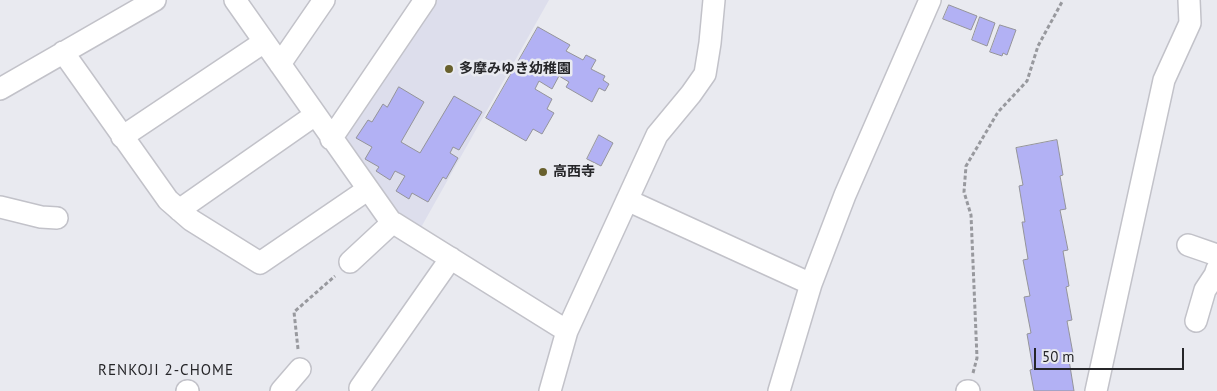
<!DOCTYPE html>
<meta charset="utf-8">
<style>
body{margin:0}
#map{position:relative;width:1217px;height:391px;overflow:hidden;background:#e9eaf0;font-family:"PT Sans",sans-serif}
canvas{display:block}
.scale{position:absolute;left:1034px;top:348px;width:150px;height:22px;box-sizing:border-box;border:2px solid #262629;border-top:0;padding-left:6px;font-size:15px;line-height:18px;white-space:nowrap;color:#262629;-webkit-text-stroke:4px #e9eaf0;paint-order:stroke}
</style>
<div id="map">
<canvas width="1217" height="391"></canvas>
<div class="scale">50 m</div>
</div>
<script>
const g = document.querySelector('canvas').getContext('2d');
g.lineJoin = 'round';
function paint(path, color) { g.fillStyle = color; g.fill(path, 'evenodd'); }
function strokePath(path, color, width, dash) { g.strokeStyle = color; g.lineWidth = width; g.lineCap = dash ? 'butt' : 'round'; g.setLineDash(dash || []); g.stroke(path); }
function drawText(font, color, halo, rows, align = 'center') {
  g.font = font + ' "PT Sans","Noto Sans JP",sans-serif'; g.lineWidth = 5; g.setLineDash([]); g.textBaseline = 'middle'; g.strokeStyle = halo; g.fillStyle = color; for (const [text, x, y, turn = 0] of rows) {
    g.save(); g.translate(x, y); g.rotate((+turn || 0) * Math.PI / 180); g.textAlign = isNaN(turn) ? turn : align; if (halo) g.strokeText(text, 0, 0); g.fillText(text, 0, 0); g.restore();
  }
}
paint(new Path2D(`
 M437,0H549L419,231L394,215L340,138Z`), '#dddeec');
const building = new Path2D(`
 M949,5L977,16L971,30L943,19Z
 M980,17L995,23L987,46L972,40Z
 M1000,25L1016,30L1007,55L1003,53L1002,56L990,52Z
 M538,27L570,45L566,51L583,60L586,55L596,60L591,69L605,76L603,80L609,84L605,91L599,88L592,102L566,87L569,82L559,76L552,89L539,81L535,89L552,99L547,109L554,113L542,134L533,129L526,141L486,118Z
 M399,87L424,102L401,142L420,153L454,96L482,112L459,150L453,147L450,153L458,158L446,179L443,177L428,202L412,193L409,199L396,191L405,176L395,171L390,180L376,171L379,167L365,159L372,147L356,138L368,120L372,122L383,104L387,107Z
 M599,135L613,143L601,166L587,159Z
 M1057,140L1063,175L1060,176L1066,209L1060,210L1068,250L1063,251L1069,286L1066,287L1072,320L1067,321L1074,359L1069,360L1074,391H1034L1030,370L1033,369L1027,334L1031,333L1024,297L1030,296L1023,260L1028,259L1022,222H1025L1019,186L1023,185L1016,148Z`);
paint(building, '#b2b1f4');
strokePath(building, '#94949a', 1);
const minor = new Path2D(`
 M235,0L392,223
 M63,52L168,200L191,220L260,263L367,190
 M280,64L324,0
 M0,89L155,0
 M122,137L264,42
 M331,139L425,0
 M627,200L811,284
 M0,207L41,217L57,218
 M179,210L315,115
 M1188,245L1217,255
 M350,262L392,223H394L567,331
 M1196,321L1205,290L1215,275L1217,269
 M360,388L451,258
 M187,391H188
 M281,391L300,369
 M550,391L567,331L657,135L691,94L705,74L710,43L714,0
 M779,391L811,284L845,195L930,0
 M967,391H969
 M1096,391L1164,80L1190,23L1189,0`);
strokePath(minor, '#c2c2c9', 24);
strokePath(new Path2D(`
 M298,349L294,312L335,276
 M973,373L977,358L971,215L964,192L966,166L998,112L1027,81L1038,46L1063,0`), '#98999e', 3, [4, 2.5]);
strokePath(minor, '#fff', 21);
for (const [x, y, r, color] of [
 [449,69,5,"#68602d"],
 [543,172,5,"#68602d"]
]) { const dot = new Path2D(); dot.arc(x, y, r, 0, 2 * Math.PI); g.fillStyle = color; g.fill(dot); strokePath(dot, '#e9eaf0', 2); }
drawText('bold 14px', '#262629', '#e9eaf0', [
 ["多摩みゆき幼稚園",459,69],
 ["高西寺",553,172]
], 'left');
g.letterSpacing = '1px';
drawText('15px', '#262629', '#e9eaf0', [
 ["RENKOJI 2-CHOME",166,371]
]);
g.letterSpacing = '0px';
</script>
